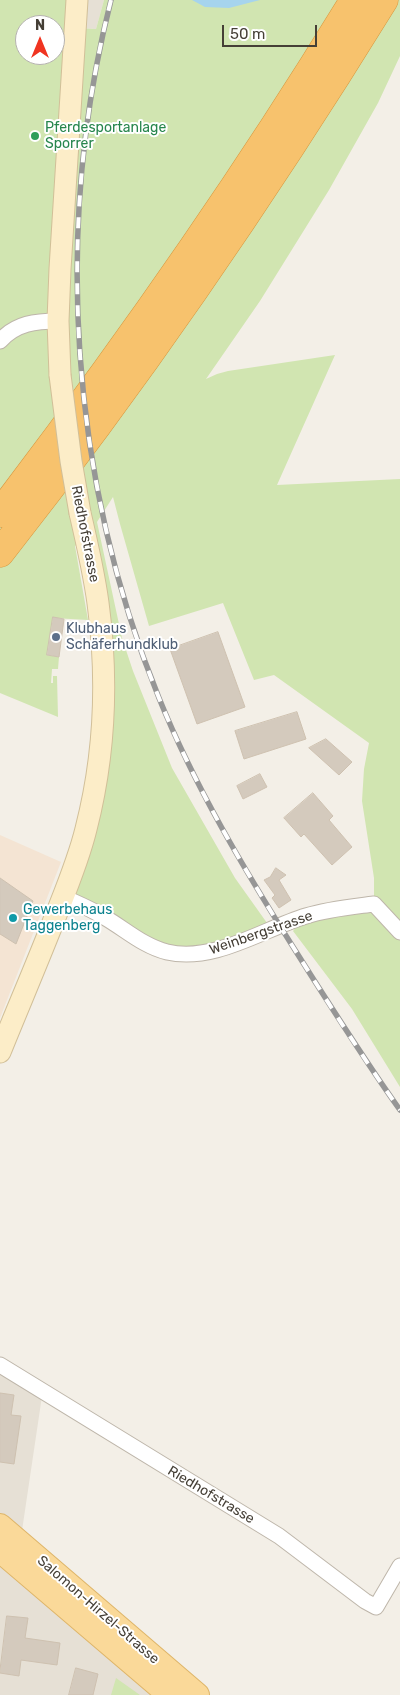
<!DOCTYPE html>
<meta charset="utf-8">
<style>
body{margin:0}
#map{position:relative;width:400px;height:1695px;overflow:hidden;background:#f3efe7;font-family:Rubik,sans-serif}
canvas{display:block}
.north{position:absolute;left:15px;top:15px;width:50px;height:50px;box-sizing:border-box;background:#fff;border:1px solid #b5b2af;border-radius:50%;rotate:0deg;font-size:14px;font-weight:700;line-height:20px;text-align:center;color:#453f36}
.north::after{content:'';display:block;margin:auto;width:18px;height:22px;background:#f03421;clip-path:polygon(50% 0,100% 100%,50% 72%,0 100%)}
.scale{position:absolute;left:222px;top:25px;width:95px;height:22px;box-sizing:border-box;border:2px solid #453f36;border-top:0;padding-left:6px;font-size:15px;line-height:18px;white-space:nowrap;color:#453f36;-webkit-text-stroke:4px #fff;paint-order:stroke}
</style>
<div id="map">
<canvas width="400" height="1695"></canvas>
<div class="north">N</div>
<div class="scale">50 m</div>
</div>
<script>
const g = document.querySelector('canvas').getContext('2d');
g.lineJoin = 'round';
function paint(path, color) { g.fillStyle = color; g.fill(path, 'evenodd'); }
function strokePath(path, color, width, dash) { g.strokeStyle = color; g.lineWidth = width; g.lineCap = dash ? 'butt' : 'round'; g.setLineDash(dash || []); g.stroke(path); }
function drawText(font, color, halo, rows, align = 'center') {
  g.font = font + ' Rubik,sans-serif'; g.lineWidth = 4; g.setLineDash([]); g.textBaseline = 'middle'; g.strokeStyle = halo; g.fillStyle = color; for (const [text, x, y, turn = 0] of rows) {
    g.save(); g.translate(x, y); g.rotate((+turn || 0) * Math.PI / 180); g.textAlign = isNaN(turn) ? turn : align; if (halo) g.strokeText(text, 0, 0); g.fillText(text, 0, 0); g.restore();
  }
}
paint(new Path2D(`
 M77,0H104L96,29L76,28Z
 M0,1370L42,1396L16,1571L166,1695H0Z`), '#e6e0d5');
paint(new Path2D(`
 M0,835L61,862L0,1018Z`), '#f4e4d3');
paint(new Path2D(`
 M0,0H77L76,28L96,29L104,0H400V56L378,103L329,190L260,301L206,379L217,374L228,371L335,355L277,485L400,479V1087L352,1009L293,931L299,924L374,904V878L362,801L364,769L369,743L274,675L254,680L223,603L149,626L120,524L113,497L97,522L122,638L133,671L172,768L235,878L272,930L246,940L167,952L63,897L101,797L86,538L75,546L88,620L53,618L47,655L59,657L58,669H52L51,683H53V676H57L58,717L0,693ZM25,25H55V55H25Z
 M116,1678L140,1695H111Z`), '#d1e5b1');
paint(new Path2D(`
 M192,0H260L229,8L205,7Z`), '#a6d4ed');
const building = new Path2D(`
 M53,617L64,619L59,657L47,655Z
 M218,632L245,707L197,724L170,649Z
 M297,712L306,739L244,759L235,731Z
 M326,739L352,762L339,775L309,748Z
 M260,774L267,787L243,799L237,786Z
 M313,793L333,816L329,820L352,847L332,865L304,834L301,837L284,818Z
 M276,868L286,875L279,880L291,900L279,908L272,898L275,895L264,880L270,877Z
 M0,878L33,901L16,944L0,934Z
 M0,1393L14,1395L11,1415L21,1416L14,1464L0,1462Z
 M7,1616L28,1618L25,1638L60,1643L57,1665L21,1660L19,1676L0,1673Z
 M76,1668L98,1674L93,1695H69Z`);
paint(building, '#d4cabd');
strokePath(building, '#cec1b0', 1);
const street = new Path2D(`
 M0,341C16,323 36,321 58,321
 M63,897C77,903 91,909 104,917C125,929 143,946 167,952C214,963 263,929 306,916C328,909 351,907 374,904L400,932
 M0,1365L279,1536L365,1601L376,1607L400,1566`);
const secondary = new Path2D(`
 M60,375L58,321L60,269L77,0
 M0,1052C17,1010 35,968 52,925C64,894 78,862 86,829C105,755 108,678 98,603C94,573 87,543 80,513`);
const primary = new Path2D(`
 M0,1526L197,1695
 M0,1550L170,1695`);
const highway = new Path2D(`
 M0,513C126,348 246,177 354,0
 M0,553C139,377 266,191 384,0`);
strokePath(street, '#beb6aa', 17);
strokePath(secondary, '#d1bf98', 23);
strokePath(primary, '#deb569', 26);
strokePath(highway, '#d6963d', 29);
strokePath(street, '#fff', 15);
strokePath(secondary, '#fcedc8', 21);
strokePath(primary, '#fad999', 24);
strokePath(highway, '#f7c26d', 28);
const rail = new Path2D(`
 M111,0C53,229 70,479 159,698C195,787 244,869 295,950C329,1004 363,1058 400,1110`);
strokePath(rail, '#969696', 5.5);
strokePath(rail, '#fff', 4, [11]);
const secondaryBridge = new Path2D(`
 M60,375L71,461L80,513`);
strokePath(secondaryBridge, '#d1bf98', 23, []);
strokePath(secondaryBridge, '#fcedc8', 21);
for (const [x, y, r, color] of [
 [35,136,5,"#2e9e5b"],
 [56,637,5,"#5c6f8a"],
 [13,918,5,"#0f9aa8"]
]) { const dot = new Path2D(); dot.arc(x, y, r, 0, 2 * Math.PI); g.fillStyle = color; g.fill(dot); strokePath(dot, '#fff', 2); }
drawText('14px', '#27864d', '#fff', [
 ["Pferdesportanlage",45,128],
 ["Sporrer",45,144]
], 'left');
drawText('14px', '#453f36', '#fff', [
 ["Riedhofstrasse",85,534,79],
 ["Weinbergstrasse",261,933,-19],
 ["Riedhofstrasse",211,1495,31],
 ["Salomon-Hirzel-Strasse",98,1610,41]
]);
drawText('14px', '#4e5e75', '#fff', [
 ["Klubhaus",66,629],
 ["Schäferhundklub",66,645]
], 'left');
drawText('14px', '#0d838f', '#fff', [
 ["Gewerbehaus",23,910],
 ["Taggenberg",23,926]
], 'left');
</script>
